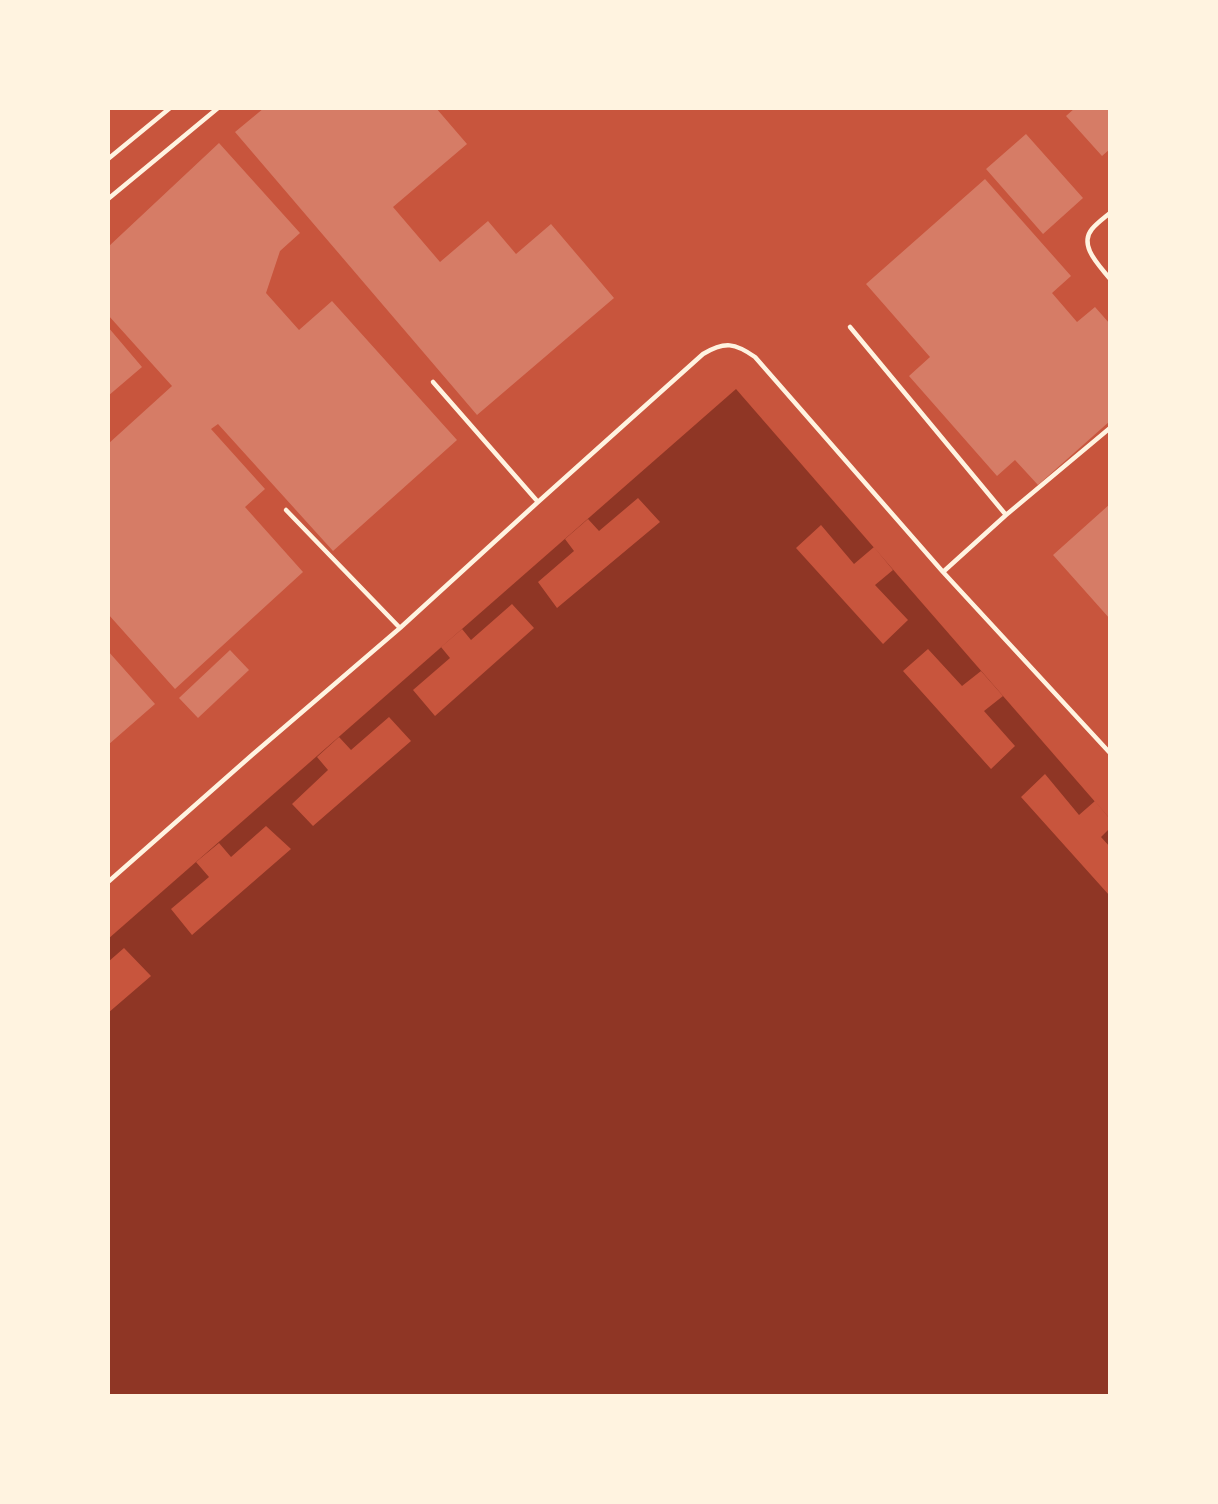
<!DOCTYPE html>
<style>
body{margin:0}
#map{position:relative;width:1218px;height:1504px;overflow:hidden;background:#c8553d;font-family:Ubuntu,sans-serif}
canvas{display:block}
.frame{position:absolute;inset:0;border:110px solid #fff3e0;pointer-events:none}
</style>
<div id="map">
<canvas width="1218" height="1504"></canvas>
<div class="frame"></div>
</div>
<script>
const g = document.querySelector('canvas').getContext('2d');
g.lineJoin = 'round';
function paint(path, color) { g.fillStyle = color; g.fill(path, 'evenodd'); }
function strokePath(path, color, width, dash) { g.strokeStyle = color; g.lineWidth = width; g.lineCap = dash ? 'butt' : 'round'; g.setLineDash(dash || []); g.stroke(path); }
paint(new Path2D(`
 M736,389L1110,819V1396H108V939Z`), '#8f3625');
paint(new Path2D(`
 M638,498L660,522L557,608L538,582L574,551L565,539L588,519L599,531Z
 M821,525L854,564L874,547L893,570L875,585L908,620L883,644L796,548Z
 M512,604L534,628L435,716L413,690L450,658L441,647L462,629L471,640Z
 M928,649L962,686L981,671L1003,696L984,711L1015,746L991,769L903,671Z
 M389,717L411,741L313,826L292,804L328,770L317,757L339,737L351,750Z
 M1045,774L1079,815L1095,801L1110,819V828L1101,837L1110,847L1109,895L1021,797Z
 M266,826L291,849L192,935L171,909L209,877L196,862L219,843L231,857Z
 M124,948L151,976L108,1013V962Z`), '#c8553d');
paint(new Path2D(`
 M264,108H436L467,144L393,207L440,262L488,221L516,254L551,224L614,298L477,415L235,132Z
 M1075,108H1110V149L1102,156L1066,116Z
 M1026,134L1083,198L1043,234L986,169Z
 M219,143L300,233L280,251L266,293L299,330L332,301L457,440L333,551L218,424L211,429L265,489L245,507L303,572L175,689L108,614V444L172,386L108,315V247Z
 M985,179L1071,276L1052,293L1077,322L1095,307L1110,324V421L1038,485L1015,460L997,476L909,376L930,357L866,284Z
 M108,327L142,367L108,396Z
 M1110,504V619L1053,555Z
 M230,650L249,670L198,718L179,698Z
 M108,651L155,704L108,745Z`), '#d67c66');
strokePath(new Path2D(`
 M108,159L170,108
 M108,199L218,108
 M1110,213C1104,218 1097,223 1092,229C1078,246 1100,266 1110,279
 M850,327L1006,515
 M433,382L538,502
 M286,510L400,628
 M943,572L1006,515L1110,428
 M108,882L252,755L400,628L538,502L703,354C725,341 735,343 755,357L943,572L1110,753`), '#fff3e0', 4.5);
</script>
